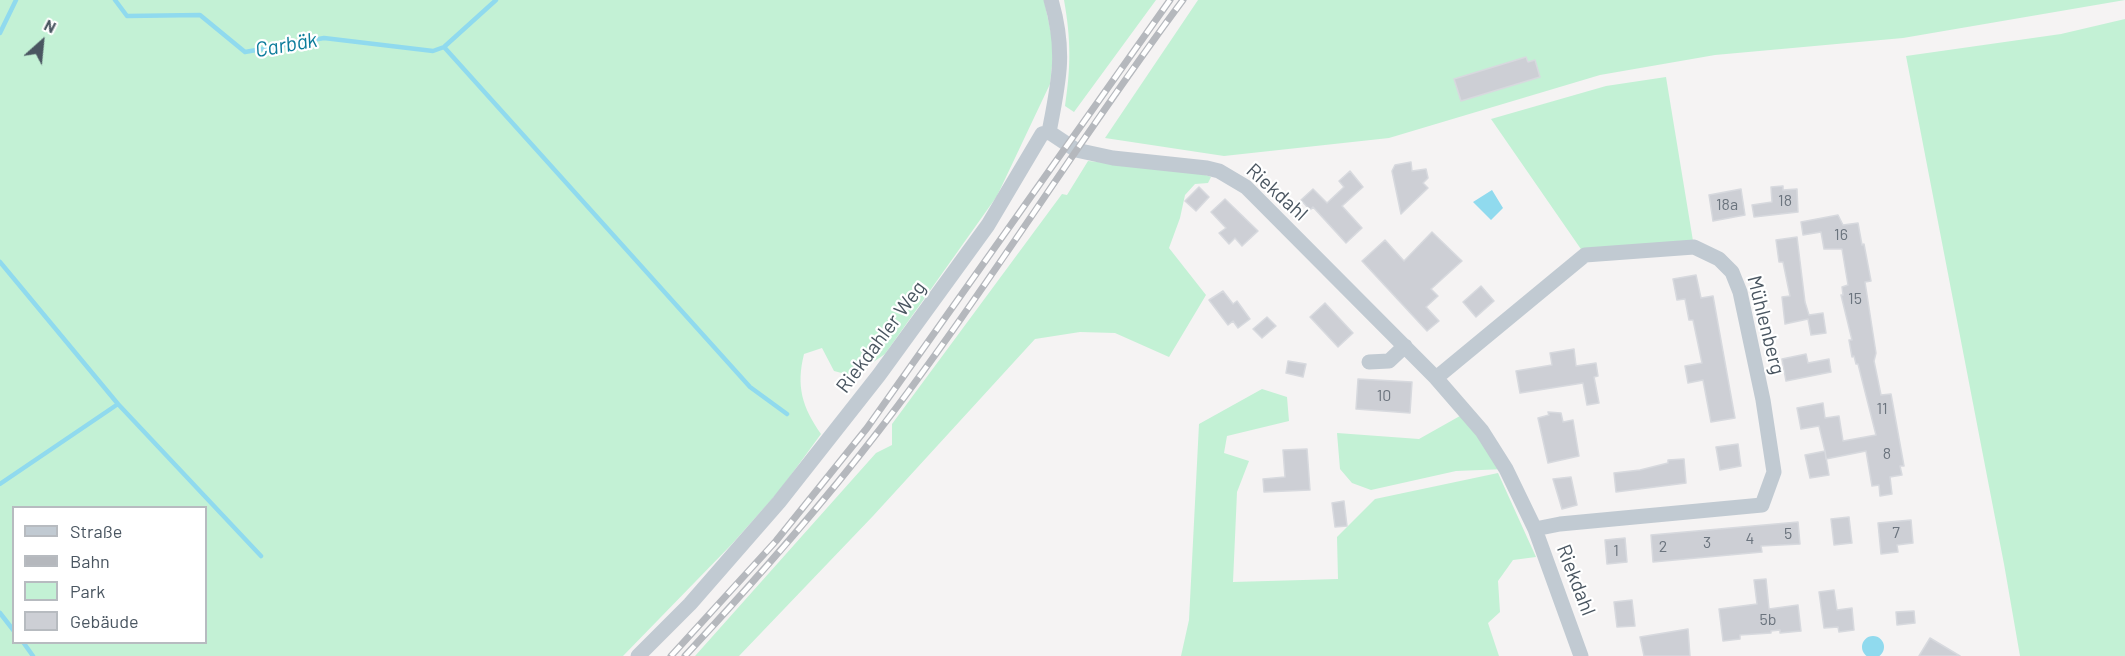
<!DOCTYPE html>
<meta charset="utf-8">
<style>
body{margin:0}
#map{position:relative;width:2125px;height:656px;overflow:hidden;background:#f5f3f3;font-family:Barlow,sans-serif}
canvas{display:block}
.legend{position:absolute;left:12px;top:506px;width:195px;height:138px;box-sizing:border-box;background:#fff;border:2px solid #b7bbc0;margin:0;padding:8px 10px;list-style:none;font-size:18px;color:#4a5661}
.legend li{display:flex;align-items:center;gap:12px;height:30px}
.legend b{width:30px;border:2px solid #b7bbc0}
.north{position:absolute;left:12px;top:12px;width:60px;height:60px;-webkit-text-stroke:4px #fff;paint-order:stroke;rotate:27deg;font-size:16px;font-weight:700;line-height:24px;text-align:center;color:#4a5661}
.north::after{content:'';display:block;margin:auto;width:21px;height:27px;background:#4a5661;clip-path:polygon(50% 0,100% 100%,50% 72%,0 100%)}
</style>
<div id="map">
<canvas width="2125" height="656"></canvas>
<ul class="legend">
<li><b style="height:8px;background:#c1cad2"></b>Straße</li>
<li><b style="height:8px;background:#b5b8bd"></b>Bahn</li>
<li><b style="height:16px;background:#c3f1d5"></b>Park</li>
<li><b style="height:16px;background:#cdcfd5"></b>Gebäude</li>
</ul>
<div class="north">N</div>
</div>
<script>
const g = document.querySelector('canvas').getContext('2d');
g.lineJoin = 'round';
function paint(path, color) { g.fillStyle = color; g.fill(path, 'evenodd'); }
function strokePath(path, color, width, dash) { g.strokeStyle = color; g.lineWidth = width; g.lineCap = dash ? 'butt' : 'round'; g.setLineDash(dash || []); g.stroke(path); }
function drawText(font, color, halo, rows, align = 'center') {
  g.font = font + ' Barlow,sans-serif'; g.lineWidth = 4.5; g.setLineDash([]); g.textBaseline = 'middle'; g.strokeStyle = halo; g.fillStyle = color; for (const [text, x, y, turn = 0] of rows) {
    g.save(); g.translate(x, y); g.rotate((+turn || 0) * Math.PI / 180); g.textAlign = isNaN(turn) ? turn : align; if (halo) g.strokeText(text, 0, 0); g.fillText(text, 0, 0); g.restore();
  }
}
paint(new Path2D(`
 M0,0H1044L1054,47L1050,84L997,196L885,354L853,376L834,371L822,348L804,354C796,386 802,407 821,434L780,490L732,544L623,656H0ZM14,508H206V642H14Z
 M1064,0H1156L1074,112L1065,106C1071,67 1071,39 1064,0Z
 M1198,0H2125L1903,38L1715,55L1600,75L1389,138L1224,156L1105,138Z
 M2125,19V656H2020L2004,564L1906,56L2061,34Z
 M1666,77L1694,247L1585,255L1491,119L1606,86Z
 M1088,161L1197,172L1211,177L1208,183L1195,184L1185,195L1180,218L1169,248L1206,295L1169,357L1115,333L1080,332L1035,339L873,516L739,656H695L876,453L892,445V424L1062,194L1067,195Z
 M1262,389L1287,397L1289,421L1227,436L1224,453L1249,461L1237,492L1233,582L1338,579L1337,537L1375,499L1498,473L1536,557L1513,560L1498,581L1500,612L1488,623L1499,656H1181L1189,620L1199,424Z
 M1467,412L1506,469L1456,471L1371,490L1352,483L1340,469L1337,433L1419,439Z`), '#c3f1d5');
paint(new Path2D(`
 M1492,190L1503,208L1491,220L1473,202Z
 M1862 647a11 11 0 1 1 22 0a11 11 0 1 1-22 0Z`), '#90daee');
strokePath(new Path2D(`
 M115,0L127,16L200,15L245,52L324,38L433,51L444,47L496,0
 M0,33L16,0
 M444,47L750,387L787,414
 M0,262L118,404L0,484
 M118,404L261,556
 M0,613L14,631
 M23,642L33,656`), '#90daee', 4.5);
const building = new Path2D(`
 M1526,57L1528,62L1535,60L1540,77L1461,101L1454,79Z
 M1411,162L1412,171L1426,169L1428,178L1423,183L1428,188L1401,214L1392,171L1395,165Z
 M1350,171L1363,187L1342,206L1362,228L1346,243L1313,207L1310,210L1301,200L1313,189L1327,203L1344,187L1339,181Z
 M1783,186V190L1797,189L1798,212L1754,217L1752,205L1772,202L1771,187Z
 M1199,187L1209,197L1196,211L1185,201Z
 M1741,189L1745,215L1713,221L1709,195Z
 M1225,199L1258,231L1242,246L1235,238L1229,244L1219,233L1226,228L1211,212Z
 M1838,215L1843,225L1858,223L1862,245L1864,244L1871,281L1865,282L1876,353L1874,361L1881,395L1891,394L1904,466H1900L1902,475L1890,477L1892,494L1880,496L1879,485L1872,486L1866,451L1826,459L1825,451L1829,475L1810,478L1805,455L1825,451L1819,426L1801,429L1797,408L1823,403L1825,418L1839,416L1843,441L1876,435L1858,364H1856L1854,356L1852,357L1849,340H1852L1841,295H1843L1842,287L1848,285L1842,249H1824L1821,232L1803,235L1801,222Z
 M1432,232L1462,261L1431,289L1438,296L1426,307L1439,321L1427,331L1362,261L1385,240L1404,261Z
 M1797,237L1805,302L1809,315L1823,313L1826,333L1811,335L1808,319L1785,324L1782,297L1790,296L1783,262H1779L1776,240Z
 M1696,275L1701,298L1713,296L1735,418L1711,422L1703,380L1688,383L1685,366L1702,363L1693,320H1689L1685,299L1677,300L1673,279Z
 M1481,286L1494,301L1476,317L1463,302Z
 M1223,291L1233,304L1237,301L1250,319L1238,328L1233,321L1228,325L1209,300Z
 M1325,303L1353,333L1338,347L1310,317Z
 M1267,317L1276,326L1262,338L1253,329Z
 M1574,349L1576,366L1596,363L1598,376L1594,377L1599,403L1587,405L1583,383L1520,393L1516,371L1552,365L1550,353Z
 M1806,354L1808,363L1829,359L1831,372L1786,381L1782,359Z
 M1288,361L1306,364L1303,377L1286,373Z
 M1358,379L1412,382L1410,413L1356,409Z
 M1548,412L1561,413L1563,422L1573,420L1579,456L1548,463L1538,418L1549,415Z
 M1738,444L1741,466L1720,470L1716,447Z
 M1307,449L1310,490L1264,492L1263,479L1285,477L1283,450Z
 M1684,459L1686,483L1616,492L1614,473L1640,470L1668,463V460Z
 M1571,477L1577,505L1562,509L1553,479Z
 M1344,501L1347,526L1335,527L1332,503Z
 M1849,517L1852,543L1834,545L1831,519Z
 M1911,520L1913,543L1897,545L1898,552L1881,554L1878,523Z
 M1798,522L1800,544L1761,546L1762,552L1653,562L1651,535Z
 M1625,538L1627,562L1607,564L1605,540Z
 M1766,579L1769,609L1798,605L1801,631L1780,633V630L1771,631V633L1740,635V639L1723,641L1719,609L1757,604L1754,580Z
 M1834,590L1837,610L1852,608L1854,630L1839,632L1838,627L1824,628L1819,592Z
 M1632,600L1635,626L1617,627L1614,602Z
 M1914,611L1915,623L1897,625L1896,612Z
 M1688,629L1690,656H1644L1640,637Z
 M1930,638L1960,656H1919Z`);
paint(building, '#cdcfd5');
strokePath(building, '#d7d9de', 1.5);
strokePath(new Path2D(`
 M1049,132L1076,150L1113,158L1207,168L1219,171L1246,187L1436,378L1482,431L1506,469L1535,529L1581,656
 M1049,132C1059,81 1066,51 1051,0
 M1369,362L1389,361L1405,346
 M1436,378L1585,255L1694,247L1719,259L1732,272L1740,292L1763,400L1774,472L1762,505L1560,524L1535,529
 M638,656L690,604L779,502L879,375L988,225L1042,134L1049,132`), '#c1cad2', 15);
const rail = new Path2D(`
 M671,656L776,541L867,428L1170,0
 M685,656C752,584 817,511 877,433C985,293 1077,142 1183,0`);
strokePath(rail, '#b5b8bd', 7);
strokePath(rail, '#fff', 4.5, [14]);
drawText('16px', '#6b747e', null, [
 ["18",1785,201],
 ["18a",1727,205],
 ["16",1841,235],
 ["15",1855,299],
 ["10",1384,396],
 ["11",1882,409],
 ["8",1887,454],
 ["7",1896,533],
 ["5",1788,534],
 ["4",1750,539],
 ["3",1707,543],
 ["2",1663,547],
 ["1",1616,551],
 ["5b",1768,620]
]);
drawText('20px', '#4a5661', '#fff', [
 ["Riekdahl",1277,192,42],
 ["Mühlenberg",1766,325,76],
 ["Riekdahler Weg",881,337,-53],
 ["Riekdahl",1576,580,69]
]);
drawText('italic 21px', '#0c7c9b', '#fff', [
 ["Carbäk",286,45,-10]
]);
</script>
